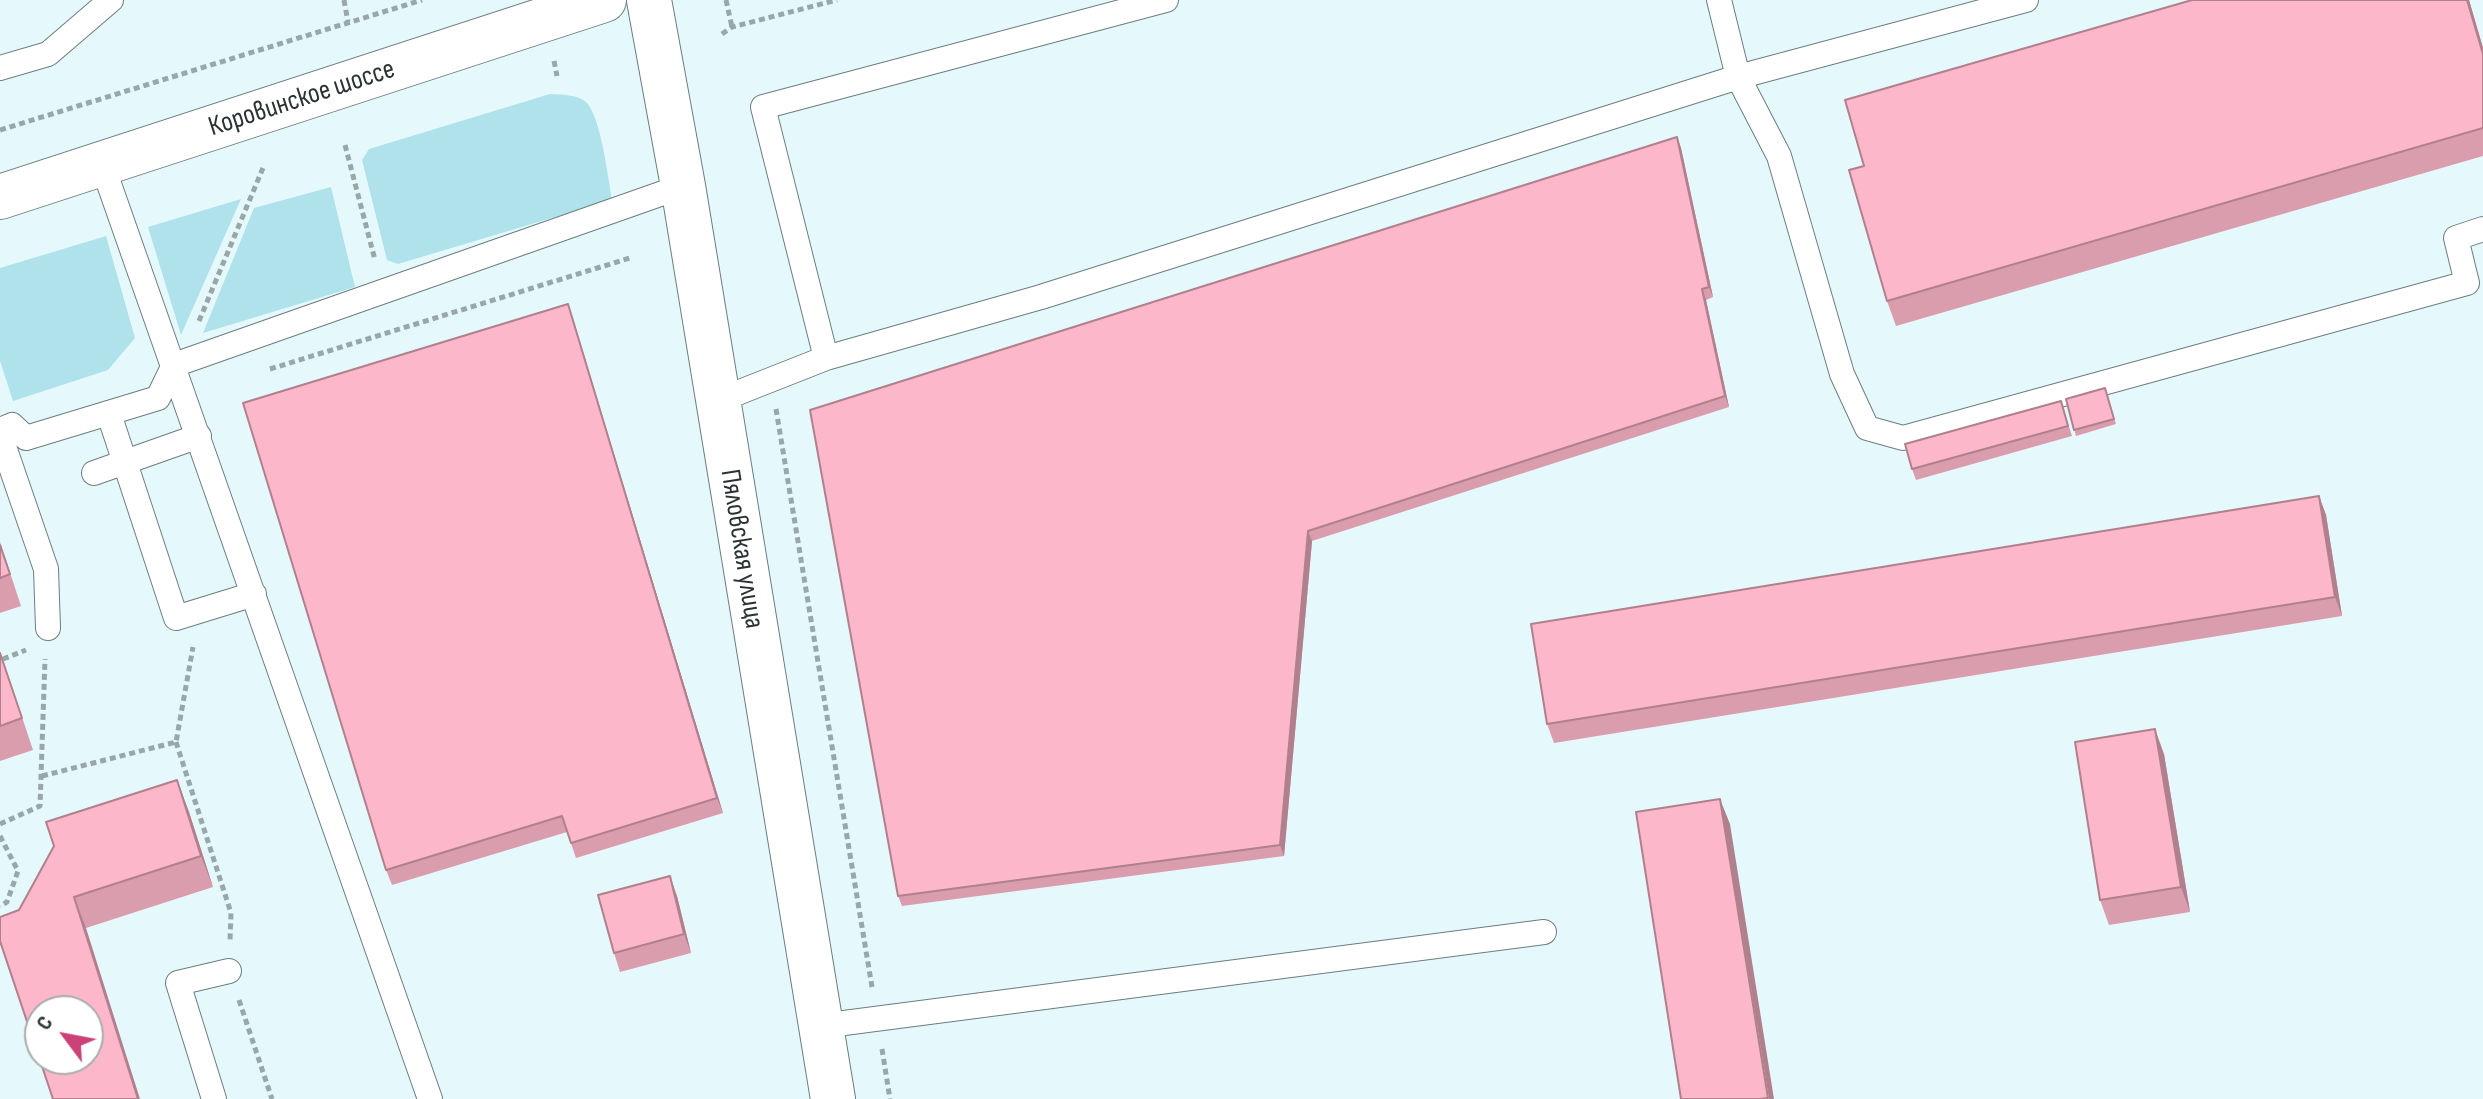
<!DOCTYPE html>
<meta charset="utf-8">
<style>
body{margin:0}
#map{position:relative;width:2483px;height:1099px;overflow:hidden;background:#e5f9fc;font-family:"Sofia Sans Condensed",sans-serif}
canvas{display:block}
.north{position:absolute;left:24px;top:995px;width:80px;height:80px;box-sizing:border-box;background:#fff;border:2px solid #aaadad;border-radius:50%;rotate:302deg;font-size:22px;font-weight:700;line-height:32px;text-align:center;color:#2a3233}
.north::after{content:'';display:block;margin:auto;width:28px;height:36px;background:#cc4177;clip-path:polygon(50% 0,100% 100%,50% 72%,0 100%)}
</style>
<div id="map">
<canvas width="2483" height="1099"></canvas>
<div class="north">С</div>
</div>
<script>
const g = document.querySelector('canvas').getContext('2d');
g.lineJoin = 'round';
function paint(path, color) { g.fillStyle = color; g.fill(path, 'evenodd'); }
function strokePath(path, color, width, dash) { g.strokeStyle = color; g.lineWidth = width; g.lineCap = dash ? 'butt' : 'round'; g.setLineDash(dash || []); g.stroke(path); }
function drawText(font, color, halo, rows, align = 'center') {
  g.font = font + ' "Sofia Sans Condensed",sans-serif'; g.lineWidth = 7; g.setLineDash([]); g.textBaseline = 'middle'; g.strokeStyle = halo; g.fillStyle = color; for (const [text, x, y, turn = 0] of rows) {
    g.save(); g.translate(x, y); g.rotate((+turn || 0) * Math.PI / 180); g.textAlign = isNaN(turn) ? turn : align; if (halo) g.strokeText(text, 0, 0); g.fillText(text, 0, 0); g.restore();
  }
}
paint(new Path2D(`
 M550,94C561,95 577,94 586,102C601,117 608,178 612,200L398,264L387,260L362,160L369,149Z
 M331,187L355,287L203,333L254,208Z
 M241,199L181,335L148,227Z
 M106,236L135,338L108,370L13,401L0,361V268Z`), '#afe2eb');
const service = new Path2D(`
 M1719,0L1738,77L1779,156L1842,374L1867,428L1903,438L2467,283L2456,238L2483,229
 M0,68L48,54L111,0
 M102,164L430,1099
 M826,358L763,107L1166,0
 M717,401L826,358L1041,297L1738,77L2026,0
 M109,414L176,618L254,594
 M0,430L12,425L26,438L158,398L174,365L683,186
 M0,435L46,569L48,628
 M94,473L199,436
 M821,1026L1544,932
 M214,1099L178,983L229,971`);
const tertiary = new Path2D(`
 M649,0L683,186L833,1099`);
const secondary = new Path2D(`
 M0,197L604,0`);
strokePath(service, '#6c7d80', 26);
strokePath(tertiary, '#6c7d80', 46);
strokePath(secondary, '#6c7d80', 46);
strokePath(new Path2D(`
 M344,0L348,22
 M726,0L732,27
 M722,34L732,27L837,0
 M554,61L557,76
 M0,130L422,0
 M345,145L375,260
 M199,321L263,168
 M270,369L633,257
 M776,409L872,987
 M3,659L26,650
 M176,742L231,913L230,940
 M42,776L176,742L193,647
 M0,824L40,806L45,659
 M0,836L18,871L7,902L0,906
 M239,1000L272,1099
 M882,1049L890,1099`), '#98a7a9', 5, [6, 4]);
strokePath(service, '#fff', 24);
strokePath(tertiary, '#fff', 44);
strokePath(secondary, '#fff', 44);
paint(new Path2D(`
 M2192,0H2469L2483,48V156L1896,326L1887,301Z
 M1677,137L1681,148L1713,297L1706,300L1729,407L1312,541L1284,856L902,906L898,896Z
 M568,304L723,813L576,858L567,832L392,885L386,870Z
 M2105,388L2116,424L2076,436L2066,399Z
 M2061,401L2072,436L1916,480L1912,469Z
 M2319,496L2326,515L2342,616L1554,743L1547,724Z
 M0,542L21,606L0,613Z
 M0,651L33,750L0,761Z
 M2164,754L2190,912L2109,925L2100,900Z
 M177,780L189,812L213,887L86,928L19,910Z
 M677,896L691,953L620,972L614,953Z`), '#da9dae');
paint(new Path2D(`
 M2467,0H2469L2483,48V54Z
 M1677,137L1681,148L1713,297L1709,287Z
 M1702,289L1706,300L1729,407L1725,396Z
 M568,304L573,319L723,813L717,798Z
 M2319,496L2326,515L2342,616L2335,597Z
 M1308,531L1312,541L1284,856L1280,845Z
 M2155,729L2164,754L2190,912L2181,887Z
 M177,780L189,812L213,887L201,856Z
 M1720,799L1730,824L1774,1099H1769Z
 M670,876L677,896L691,953L684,934Z
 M74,897L86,928L140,1099H138Z`), '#b1808d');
const building = new Path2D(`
 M2192,0H2467L2483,54V128L1887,301L1849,170L1864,166L1845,100Z
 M1677,137L1709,287L1702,289L1725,396L1308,531L1280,845L898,896L810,410Z
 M568,304L717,798L571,843L562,816L386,870L243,403Z
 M2105,388L2114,419L2074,430L2066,399Z
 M2061,401L2068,426L1912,469L1905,444Z
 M2319,496L2335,597L1547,724L1531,624Z
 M0,545L10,574L0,578Z
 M0,653L22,718L0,726Z
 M2155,729L2181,887L2100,900L2075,742Z
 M177,780L201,856L74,897L138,1099H53L0,941V917L19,910L54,846L46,822ZM40,1011H88V1059H40Z
 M1720,799L1768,1098L1760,1099H1681L1636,812Z
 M670,876L684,934L614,953L598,895Z`);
paint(building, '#fdb7ca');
strokePath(building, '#b1808d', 2);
drawText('28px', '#2a3233', '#fff', [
 ["Коровинское шоссе",302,99,-18],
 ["Пяловская улица",741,549,81]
]);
</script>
